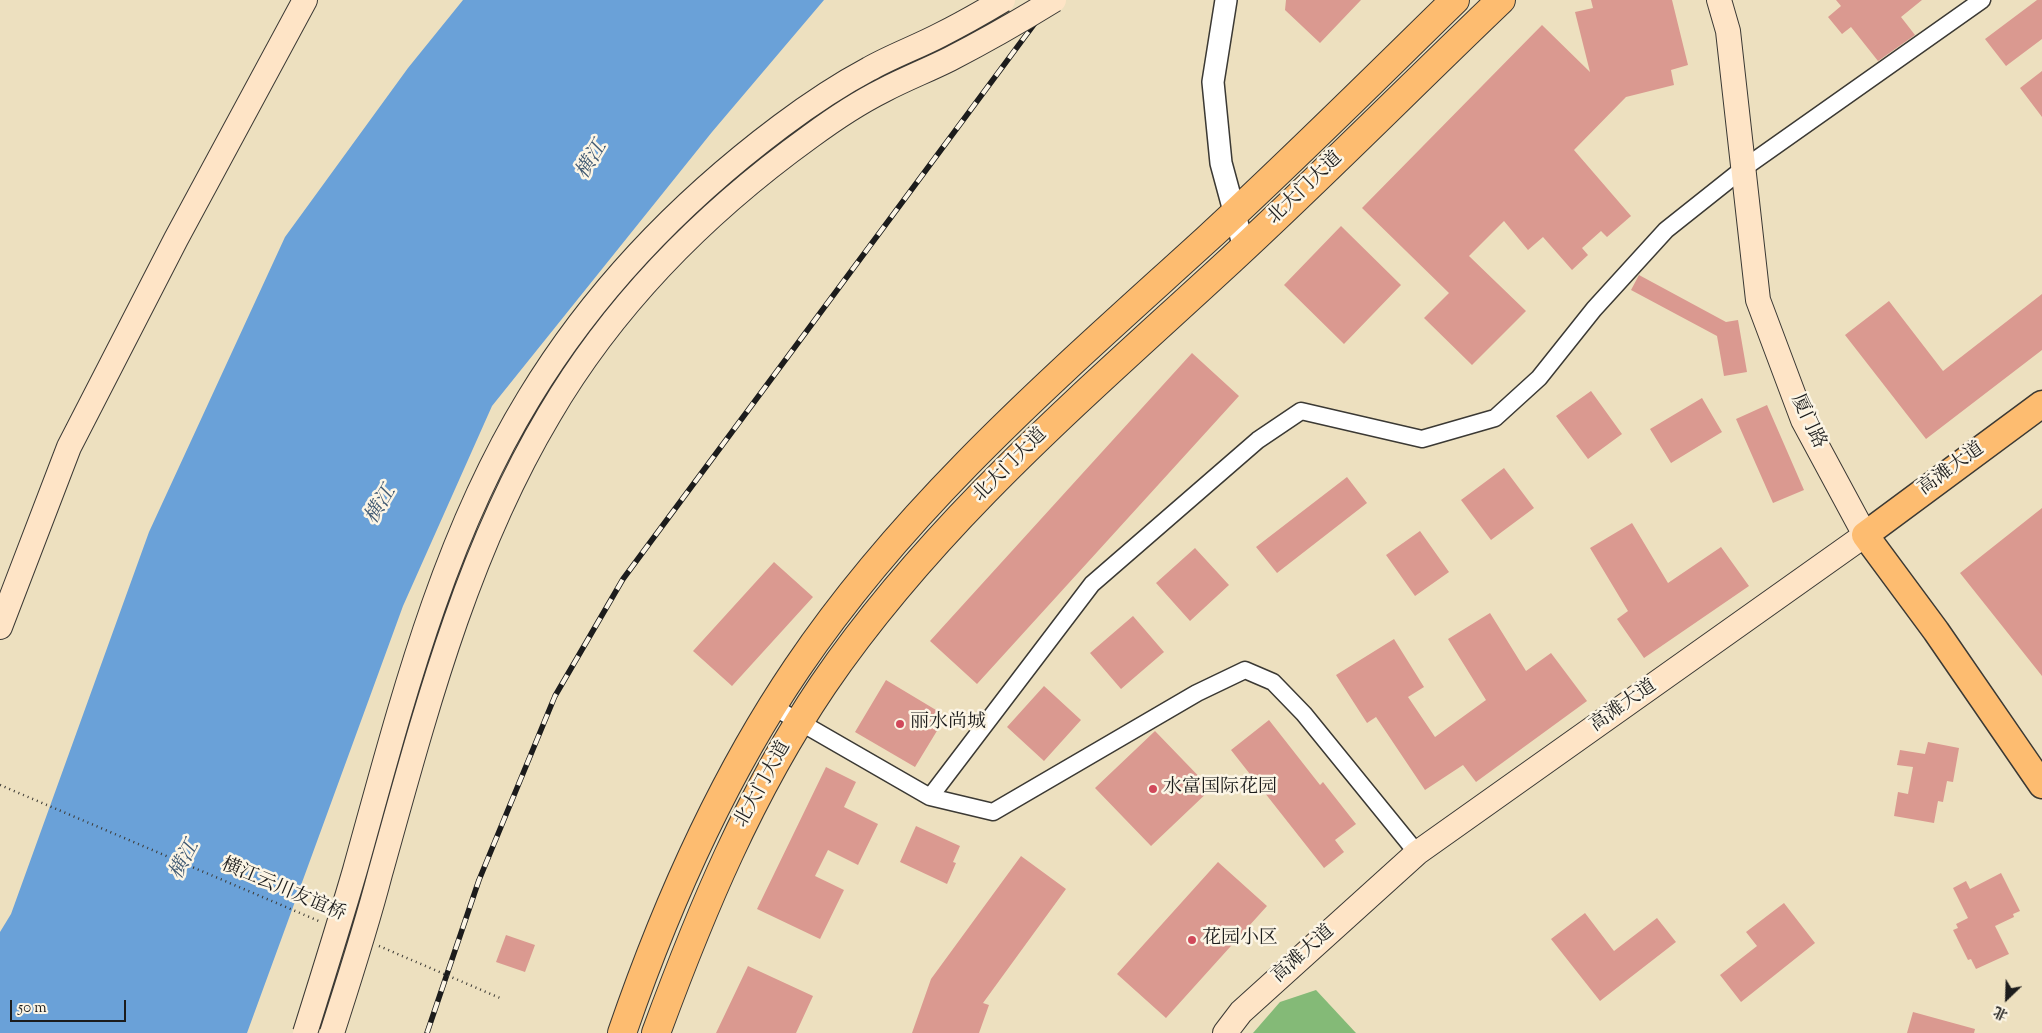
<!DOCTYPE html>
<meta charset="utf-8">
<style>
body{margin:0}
#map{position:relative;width:2042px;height:1033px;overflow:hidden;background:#ede0bf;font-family:"Sorts Mill Goudy","Noto Serif SC",serif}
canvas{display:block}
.north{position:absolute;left:1982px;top:973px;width:50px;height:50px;-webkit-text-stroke:4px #fcf5e5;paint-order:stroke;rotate:204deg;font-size:14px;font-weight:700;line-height:20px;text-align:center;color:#1c1c1c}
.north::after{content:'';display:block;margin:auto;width:18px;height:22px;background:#1c1c1c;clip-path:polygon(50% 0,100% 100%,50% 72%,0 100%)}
.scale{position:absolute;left:10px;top:1000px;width:116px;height:22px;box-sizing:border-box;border:2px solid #1c1c1c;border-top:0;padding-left:6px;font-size:15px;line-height:18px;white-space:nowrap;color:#1c1c1c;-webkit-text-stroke:4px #fcf5e5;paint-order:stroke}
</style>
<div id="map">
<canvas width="2042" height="1033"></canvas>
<div class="north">北</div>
<div class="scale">50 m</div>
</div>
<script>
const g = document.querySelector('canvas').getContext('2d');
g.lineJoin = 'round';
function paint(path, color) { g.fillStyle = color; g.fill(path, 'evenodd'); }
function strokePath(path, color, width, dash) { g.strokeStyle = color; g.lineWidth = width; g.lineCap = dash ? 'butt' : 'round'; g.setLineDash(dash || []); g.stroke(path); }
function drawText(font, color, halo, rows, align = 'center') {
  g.font = font + ' "Sorts Mill Goudy","Noto Serif SC",serif'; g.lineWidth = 5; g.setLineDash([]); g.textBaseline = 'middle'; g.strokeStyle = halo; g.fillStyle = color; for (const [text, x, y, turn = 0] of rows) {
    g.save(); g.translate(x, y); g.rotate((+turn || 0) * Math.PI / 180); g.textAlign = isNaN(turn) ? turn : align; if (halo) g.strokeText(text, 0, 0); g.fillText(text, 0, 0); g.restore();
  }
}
paint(new Path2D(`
 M1316,990L1356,1033H1253L1280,1002Z`), '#84ba77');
paint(new Path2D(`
 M463,0H824L712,132L492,406L403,606L247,1033H0V932L11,914L149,532L285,237L408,68Z`), '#6aa1d8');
paint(new Path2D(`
 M1286,0H1361L1320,43L1285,10Z
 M1591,0H1672L1688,65L1671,70L1674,85L1626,97L1574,150L1631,216L1607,237L1601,231L1582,248L1588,255L1572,270L1543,237L1528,250L1504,221L1469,256L1526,311L1472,365L1424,318L1449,293L1362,208L1542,25L1590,72L1575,12L1593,8Z
 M1836,0H1922L1901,17L1915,35L1878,61L1851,27L1842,34L1828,17L1841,6Z
 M2037,0H2042V39L2006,66L1985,39Z
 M2042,71V117L2020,88Z
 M1341,226L1401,285L1344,344L1284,285Z
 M1639,275L1726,322L1738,320L1747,372L1724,376L1717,336L1631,290Z
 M2042,294V350L1926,439L1845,335L1889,301L1943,371Z
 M1192,353L1239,396L977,684L930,641Z
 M1591,391L1622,434L1588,459L1556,416Z
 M1702,398L1722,432L1671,463L1650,429Z
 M1767,405L1804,490L1773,503L1736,419Z
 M1504,468L1534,508L1491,540L1461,500Z
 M1347,477L1367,503L1277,573L1256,547Z
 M2042,508V676L1960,573Z
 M1632,523L1668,583L1721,547L1749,586L1644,658L1617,619L1628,611L1590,548Z
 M1420,531L1449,572L1415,596L1386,555Z
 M1195,548L1229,585L1190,621L1156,583Z
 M774,562L813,597L732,686L693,651Z
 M1490,613L1526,671L1551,653L1587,701L1476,782L1463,765L1425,790L1376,717L1367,723L1336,675L1394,639L1424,687L1408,697L1435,737L1486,700L1448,639Z
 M1133,616L1164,652L1121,689L1090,653Z
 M886,680L946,716L915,767L855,732Z
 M1044,686L1081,720L1044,761L1007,727Z
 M1269,720L1320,785L1323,782L1356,824L1335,840L1344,852L1324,868L1231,750Z
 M1155,731L1211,789L1151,846L1095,788Z
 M1928,742L1959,748L1953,782L1947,781L1943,802L1938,801L1934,823L1894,816L1898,792L1908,794L1913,767L1897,765L1900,750L1925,754Z
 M826,767L856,782L844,807L878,824L858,865L828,850L815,876L844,890L820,939L757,909Z
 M916,826L960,846L953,862L956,863L947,884L900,862Z
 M1021,856L1066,889L983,1003L989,1005L979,1033H912L931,979Z
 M1218,862L1267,906L1166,1018L1117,974Z
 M2001,873L2020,911L2013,914L2014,917L1995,926L2009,954L1976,969L1971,959L1968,960L1953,930L1958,928L1956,924L1968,918L1953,888L1966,881L1970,889Z
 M1784,903L1815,943L1741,1002L1720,975L1757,946L1746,932Z
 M1585,913L1614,951L1657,918L1676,942L1600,1001L1551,939Z
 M506,935L535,945L525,972L496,962Z
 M748,966L813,996L796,1033H716Z
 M1913,1012L1975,1029L1974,1033H1907Z`), '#da9990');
const minor = new Path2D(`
 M772,706L930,797L993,812L1197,693L1245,670L1273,682L1304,714L1417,853
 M930,797L1092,584L1258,440L1301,411L1422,439L1495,418L1539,378L1594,309L1666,230L1744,168L1982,0`);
const tertiary = new Path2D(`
 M1226,0L1213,82L1221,163L1244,248`);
const secondary = new Path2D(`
 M0,627L69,447L176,239L305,0
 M1225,1033L1241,1012L1417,853L1865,535L1803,420L1758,300L1728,31L1719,0`);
const primary = new Path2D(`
 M2042,404L1865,535L1936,631L2042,785`);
const trunk = new Path2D(`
 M622,1033C666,905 721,780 797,668C908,503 1061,372 1207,239C1292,161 1373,80 1455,0
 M656,1033C701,911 750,793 823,685C935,521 1087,393 1232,259C1323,175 1411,86 1501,0`);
strokePath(minor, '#3b3934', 19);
strokePath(tertiary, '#3b3934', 24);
strokePath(secondary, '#3b3934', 26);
strokePath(primary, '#3b3934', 29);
strokePath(trunk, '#3b3934', 30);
strokePath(minor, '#fff', 16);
strokePath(tertiary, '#fff', 21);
strokePath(secondary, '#fee4c6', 24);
strokePath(primary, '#fdbc70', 26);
strokePath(trunk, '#fdbc70', 28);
const rail = new Path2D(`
 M427,1033L479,880L555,696L623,579L1052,0`);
strokePath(rail, '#1c1c1c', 5.5);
strokePath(rail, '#fcf5e5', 4, [11]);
const secondaryBridge = new Path2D(`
 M305,1033C322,979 339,925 355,870C400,709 441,542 529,398C594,291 681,201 781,126C809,105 839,85 869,69C892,56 917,47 940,35C962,24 983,12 1003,0
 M332,1033C349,980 366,928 380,874C424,717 465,556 549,415C614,304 707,211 811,136C834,119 858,103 884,90C905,79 928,70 950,59C985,41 1020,21 1054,0`);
strokePath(secondaryBridge, '#3b3934', 26, []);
strokePath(new Path2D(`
 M0,785L321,922
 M379,946L500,998`), '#3b3934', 2.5, [1, 4]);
strokePath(secondaryBridge, '#fee4c6', 24);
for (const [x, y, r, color] of [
 [900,724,5,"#d1495b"],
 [1153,789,5,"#d1495b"],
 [1192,940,5,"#d1495b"]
]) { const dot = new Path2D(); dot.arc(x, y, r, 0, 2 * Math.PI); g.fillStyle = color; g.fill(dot); strokePath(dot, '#fcf5e5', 2); }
drawText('19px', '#1c1c1c', '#fcf5e5', [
 ["北大门大道",1306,189,-44],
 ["厦门路",1807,422,65],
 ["北大门大道",1011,466,-45],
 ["高滩大道",1952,470,-36],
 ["高滩大道",1624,707,-35],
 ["北大门大道",764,785,-61],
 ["横江云川友谊桥",283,891,23],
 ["高滩大道",1304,955,-42]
]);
drawText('19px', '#1c1c1c', '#fcf5e5', [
 ["丽水尚城",910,724],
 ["水富国际花园",1163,789],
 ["花园小区",1202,940]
], 'left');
drawText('italic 20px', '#3f5871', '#fcf5e5', [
 ["横江",593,161,-59],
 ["横江",382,506,-59],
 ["横江",186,861,-62]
]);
</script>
